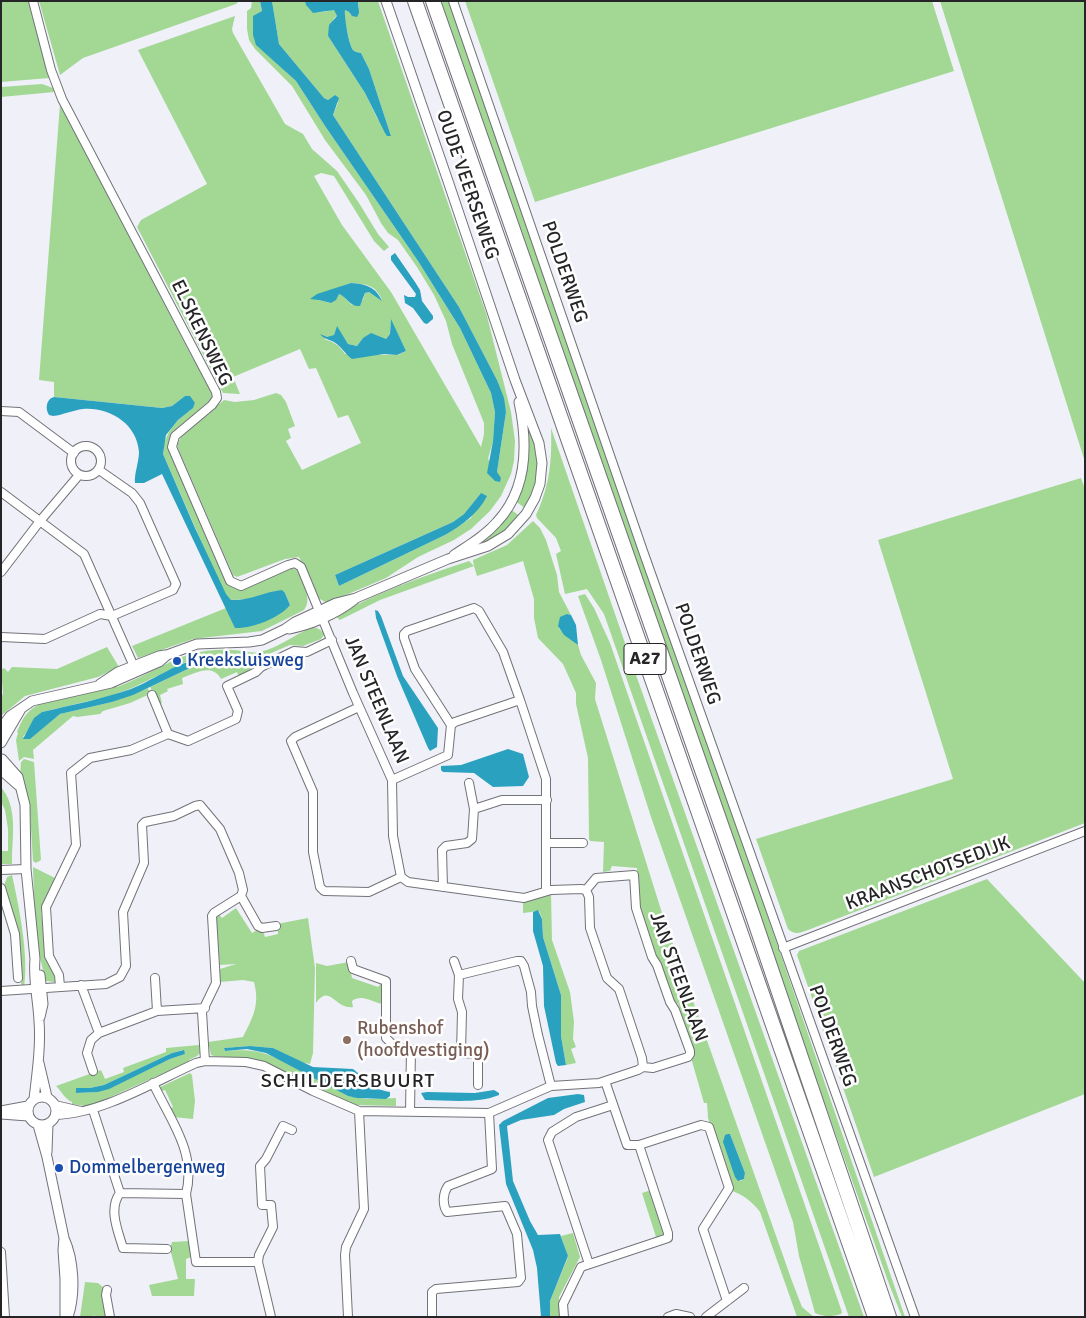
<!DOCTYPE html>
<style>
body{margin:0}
#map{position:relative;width:1086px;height:1318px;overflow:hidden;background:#f0f0f8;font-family:Signika,sans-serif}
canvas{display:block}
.frame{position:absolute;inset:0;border:2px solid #252528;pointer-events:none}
</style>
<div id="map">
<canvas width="1086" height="1318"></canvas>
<div class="frame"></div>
</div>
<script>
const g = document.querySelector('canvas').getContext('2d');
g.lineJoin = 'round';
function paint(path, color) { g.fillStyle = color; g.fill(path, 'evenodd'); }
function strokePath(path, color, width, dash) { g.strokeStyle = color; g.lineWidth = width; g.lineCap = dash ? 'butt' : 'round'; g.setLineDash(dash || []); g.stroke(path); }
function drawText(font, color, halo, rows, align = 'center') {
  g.font = font + ' Signika,sans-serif'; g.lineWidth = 5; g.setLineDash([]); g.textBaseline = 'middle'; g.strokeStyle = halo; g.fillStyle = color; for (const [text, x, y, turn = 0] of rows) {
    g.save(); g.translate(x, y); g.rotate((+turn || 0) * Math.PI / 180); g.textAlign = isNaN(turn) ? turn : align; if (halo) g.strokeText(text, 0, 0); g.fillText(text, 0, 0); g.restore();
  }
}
paint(new Path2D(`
 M1,1H29L49,78L1,82Z
 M39,1H239L236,4L83,58L60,75Z
 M252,1H260L262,11L259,14L256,44L296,81L325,126L418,261L460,328L491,393L495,412L493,441L488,459L501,478L497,472L506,412L497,380L459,307L333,115L338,103L335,95L328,100L324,98L279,44L272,1H305C310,16 322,13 334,9L337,16L334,18L328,36L365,93L377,118L391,136L369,69L361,53L354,51L351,47L345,22V10L349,12L351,15L359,8L358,1H378L487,316L511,412L515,441L514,461L511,474L501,496L490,511L471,529L454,540L418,557L386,578L327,603L318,598L299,557L285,559L237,577L233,575L180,453L177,445L182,435L224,400L235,402L254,400L276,393L281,395L286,402L295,426L288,429L291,438L286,441L302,470L361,443L348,415L338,418L316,368L309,369L300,349L233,377L240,394L223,393L137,227L141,220L207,184L138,50L235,16L232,29L233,33L285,124L303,134L312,149L337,171L359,203L378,234L389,247L384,251L374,241L334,176L321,173L314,176L342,225L391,292L481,447L484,434V423L452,344L446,321L434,295L417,267L398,240L388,233L381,223L366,195L325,140L292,86L255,49L249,40L247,29V11L251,8ZM351,283C366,284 376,285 382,300L369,292L365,293L363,300L352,305L343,296L339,294L331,303L319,300L329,291ZM391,320L406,351L398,355L345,354C339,345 334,342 324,339L334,335L337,327L348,344L357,346L363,338L386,339L390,334ZM481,493L471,518L445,535L339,586L335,575L453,522L464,514Z
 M439,1H454L905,1317H902L889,1284L807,1054Z
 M465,1H932L954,71L535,202Z
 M940,1H1085V462Z
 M42,84L53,88L54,92L1,97V87Z
 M60,104L192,357L216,394C207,404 171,434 169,443C169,444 169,450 169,451L220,564L238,588L290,567L298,571C302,582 313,599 304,610L262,631L193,639L138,658L132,646L226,608L235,627C255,629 275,617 290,605L285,593L276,591L252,599L231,600L226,595L215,573L163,454C164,436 171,426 184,415C189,411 193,409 195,403L185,396L172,406L162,408L54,397V382L39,380Z
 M526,419C540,457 545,470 525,508L515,501L527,467L528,455Z
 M551,428L636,675L864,1317H849L604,614L587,589L565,594L556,554L561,551L556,538L537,518L536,515C550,485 552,460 551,428Z
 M1081,478L1085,489V823L808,930C800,933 794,935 788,929L756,839L953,779L878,540Z
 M510,509L520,516L500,536L471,549Z
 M533,521L540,528L546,540L557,575L559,592L571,615L567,614L559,629L578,645L581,655L596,683L595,699L662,913L792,1281L802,1307L814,1317H797L760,1212C753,1202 742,1194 730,1190L708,1118L707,1103H704L691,1058L694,1053L678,1004L672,999L659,961L654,955L640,913L637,890V868L612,866L610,871L603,872L604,842L590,841L589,839L588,758L576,704V693L563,664L538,638L534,618V599L523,561L477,576L474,566L380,600L340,620L335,616C376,593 423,576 469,561L474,566L473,560L507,545ZM728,1134H730L745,1173L744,1179L740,1181L735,1177Z
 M585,594L594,608L610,643L842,1312L841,1314C831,1317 825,1317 815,1313L799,1256L793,1222L651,817L601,660L578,596Z
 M313,627C318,628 322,630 324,635L321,639L303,646L290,645L257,659L259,664L254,670L239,677L237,672L221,679C212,663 196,673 182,678L183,684L167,689L168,691L160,695L162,703L159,704L150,687L194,666L204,664L246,665L245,659H197L186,662L132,688L110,696L42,712L23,737L30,738L60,714L112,702L148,688L150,694L130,703L103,711L100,714L77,717L73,716L33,750L34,759L24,757L19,761L16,740L18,733L17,732C23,717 28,709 44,702L116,685L117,687C142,678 167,661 191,654C204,650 220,649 233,650C242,650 252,654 260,652C278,648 295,634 313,627Z
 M107,647L119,667L98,677L25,696L1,716V699L3,693L1,670L4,668L8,672L12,667L57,669Z
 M24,759L34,762L41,860L36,863L33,861L30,812L25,788L20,777L21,762Z
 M1,787C17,806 13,833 12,857V864H1V851H8V829L5,810L1,802Z
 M33,867L55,878L43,903L41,912L47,958L54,975L55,982L46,981C36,949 34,900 33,867Z
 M12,875C19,906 29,956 24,987L21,988C24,952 14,919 4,886L7,877Z
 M987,879L1085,983V1094L874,1177L797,955L799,951Z
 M551,893L552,940L570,992L574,1022L573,1039L576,1047L571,1049L576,1063L566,1065L561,1036V995L543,937L542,918L539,911L523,913V902Z
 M236,908L252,933L257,930L259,932L263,931L265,937L278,934L277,924L308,918L315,968L313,1053L310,1064L300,1062L273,1048L250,1046L224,1048L225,1051C262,1048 270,1055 303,1071L299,1079L257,1060L214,1056L211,1055L208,1042L243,1037C253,1017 260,1005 254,982L243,980L220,982V969L236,964L220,965L218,945H216L215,916L218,913L222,918Z
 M349,962L352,978L378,987L382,982L384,986V1004C374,1004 363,993 352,1001L353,1007C335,1010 330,983 316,1003V963L327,966Z
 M199,1045L200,1053L197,1056L189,1060V1062L97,1103L85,1106L72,1104V1102C66,1100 61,1091 56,1086L101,1070L105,1079L124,1072L123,1068L166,1052V1048ZM183,1050L185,1054L170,1059L98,1092L76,1093V1088H90L104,1085L172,1053Z
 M190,1073L192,1075L195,1101L193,1119L173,1117L169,1109L173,1107L165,1090L160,1092L158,1088Z
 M307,1073L348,1096L367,1099L396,1098V1106L354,1105L303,1081Z
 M651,1190L665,1234L656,1237L642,1193Z
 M573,1233L580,1257L559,1297V1317H550V1301L568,1257L561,1236Z
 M189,1241L191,1257L186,1259V1279H195L194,1296H152L149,1285L178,1279L170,1249L172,1242Z
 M85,1282L98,1283L105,1289L107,1317H96L94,1315L93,1317H80Z`), '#a2d894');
paint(new Path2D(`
 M260,1H272L279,44L324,98L328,100L335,95L339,98L333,115L459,307L497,380L504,398L506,412L497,472L501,478L500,482L495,481L487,473L493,441L495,412L491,393L460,328L418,261L325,126L296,81L256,45L253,35V16L262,11Z
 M305,1H358L359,13L357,17L352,16L349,12L345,10C344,17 349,45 353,50C355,52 358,52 361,53L369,69L391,136H387L385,133L365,93L328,36L329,25L337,16L334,10L313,13L306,5Z
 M395,253L415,282L420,290L422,301L433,316V319L427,324L424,323L413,308L405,303L404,295L408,297H415L416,294L391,260V256Z
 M351,283C366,284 376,287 382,301L369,292L365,293L360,306C350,307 348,298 339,294L336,300L331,303L319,300L310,299L317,294Z
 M391,319L406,351L397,355L384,354L352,359C345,354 341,346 334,342C328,339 324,339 320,334L327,337L334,335L337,326L348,344L357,346L363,338L371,333L386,339L390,334Z
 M185,396H190L195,403L193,408L178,420L166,435L163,454L195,528L226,594L231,600C249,601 264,592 282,590L285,593L290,605C280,618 251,629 235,628L233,624L162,474L144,483H135C134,474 139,462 139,452C137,424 110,407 83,409C73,410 63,415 53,416L49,415C45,409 46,399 54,397L162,408L172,406Z
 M481,493L487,496C478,514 462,525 445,535L339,586L335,575L453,522L464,514Z
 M375,610L378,611L381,616L403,676L438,728L437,747L430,751L428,748L397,676L376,618Z
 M567,614L571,615L576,625L578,645L564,635L558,626L560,617Z
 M205,658L246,659L247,664H204L194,666L133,695L112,702L60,714L30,739H23L34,718L42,712C72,705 102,699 131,689C156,679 178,661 205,658Z
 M508,749L523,754L529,777L523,786L493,787L474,773L443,772L441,770V766L461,765Z
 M538,910L542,919L543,937L561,995V1036L566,1065L558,1066L556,1063L544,1006L543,966L533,931V912Z
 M250,1046L273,1048L313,1067L353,1069C369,1081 367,1088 390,1092V1096L386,1099L357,1098L348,1096L266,1053L247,1049L225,1051L224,1048Z
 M184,1050L185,1054L170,1059L109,1089L98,1092L76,1093V1088H90L104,1085L172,1053Z
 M494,1090L499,1093V1095C478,1104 447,1100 425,1100L421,1093L427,1092L475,1093Z
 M578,1094L584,1095L585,1102L564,1109L554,1115L521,1120L507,1126L513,1181L530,1221L538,1235L560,1234L568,1256L550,1301V1317H541L537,1268L533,1250L506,1184L499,1125L503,1121L548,1098Z
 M728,1134H730L745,1173L744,1179L738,1181L735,1177L723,1142L725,1135Z`), '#2ba1c0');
const minor = new Path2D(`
 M33,1L51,70L62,99L216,392L217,398L212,405L175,436L172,447L230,581L241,586L288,565L295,563L301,567L353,693L392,780L393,836L401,877L408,882L524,898L551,890L581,889L586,890L596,878L634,875L636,908L652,957L657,965L670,1002L675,1010L690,1051V1054L688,1057L653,1068L643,1067L642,1058L619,989L607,978L590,928L589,897L586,890
 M453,1L643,551L915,1317
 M1,411L19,412L74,453
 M71 461a15 15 0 1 1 30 0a15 15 0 1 1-30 0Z
 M1,492L84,554L136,671
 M1,572L40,521L79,475
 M1,637L45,639L100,614L112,616L173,590L176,584L140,503L132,493L99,470
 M152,695L168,734L188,741L236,719L238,711L227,686L256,672L261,667L294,651L307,652L332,640
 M359,707L295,737L291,741L313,792V852L320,887L324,891L369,892L401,877
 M451,725L415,669L404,638V634L407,631L474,608L479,611L503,652L520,700
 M392,780L448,755L451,725L455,722L520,700L546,779V891
 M474,809L502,800H547
 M546,843H583
 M1,870L26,869
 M443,887L442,850L446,846L467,843L472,839L474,809L469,783
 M1,888L15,934L18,978
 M241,896L258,926L262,928L276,926
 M783,948L1085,831
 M351,961L353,969L386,981V1038L396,1048L411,1049L410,1112
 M454,961L459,975
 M81,985L99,1033
 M60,987L59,975L49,956L46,907L76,845L71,773L90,758L131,750L168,734
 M1,991L106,984L120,977L126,966L123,912L144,863L142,825L145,822L174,816L195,806L200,805L220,829L239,873L243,890L241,896L214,913L212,916L216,983L202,1012L205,1061
 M157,1011L205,1008
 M93,1071L87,1053L91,1040L99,1033L157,1011L155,978
 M153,1083C169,1118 197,1152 186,1194
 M478,1085V1054L461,1053L462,1012L458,999L459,975L517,961H521L524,966L531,992L532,1006L538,1035L551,1086
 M55,1105L81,1111
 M93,1110L120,1193L186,1194L196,1262H258L271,1317
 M55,1115C101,1114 154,1082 196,1063L205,1061L246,1062L264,1066L313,1091L359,1111L489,1113L551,1086L599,1083L638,1070L643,1067
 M639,1145L701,1125L709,1127L729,1188L703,1229L727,1301
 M120,1193C108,1209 118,1231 123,1248L167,1249
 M1,1252L5,1317
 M258,1262L259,1255L273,1227L271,1205H262L260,1166L266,1159L283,1126L292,1130
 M589,1264L548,1140L552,1132L576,1117L613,1105
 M107,1290L106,1295L110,1317
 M348,1317L345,1255L346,1247L364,1209L359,1111
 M432,1317V1292L436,1289L518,1282L521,1278L517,1234L505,1206L447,1212C442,1204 443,1193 448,1186L492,1169L489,1113
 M564,1317L563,1304L581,1267L668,1238V1233L639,1145H627L605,1081
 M668,1317L676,1314L690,1317
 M706,1317L744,1288`);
const tertiary = new Path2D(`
 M454,555C469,545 485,536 497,522C528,489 528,444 519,402
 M289,629C311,625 336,614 354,600
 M100,684L118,672L159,656L165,655
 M1,728L10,716L32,701L111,683L159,662L167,655L197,644L249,642L262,640L285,629L295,622L336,603L356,598L448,559L488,546L508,534L526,514L535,498L540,484L542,463L539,443L515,380L449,184L386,1
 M1,743L21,709
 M2,759L18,777L25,805L26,869L35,959C33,980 38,1000 39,1021C41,1046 37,1073 34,1099
 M1,770L19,786
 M40,1017L43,1004L40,975
 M39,1063L47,1097
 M28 1111a14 14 0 1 1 28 0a14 14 0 1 1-28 0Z
 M1,1111L28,1106
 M1,1114L28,1116
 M38,1125L47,1157L64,1238C74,1260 76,1293 68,1317
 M47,1152L48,1124
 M64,1238L63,1250L65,1279V1317`);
const motorway = new Path2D(`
 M415,1L875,1317
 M433,1L752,913L889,1317`);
strokePath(minor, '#727279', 10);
strokePath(tertiary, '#727279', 11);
strokePath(motorway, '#727279', 16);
strokePath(minor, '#fff', 8);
strokePath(tertiary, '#fff', 9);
strokePath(motorway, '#fff', 14);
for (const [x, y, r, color] of [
 [177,661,5,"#1a4fb4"],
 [347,1040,5,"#8d6e63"],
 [59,1168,5,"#1a4fb4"]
]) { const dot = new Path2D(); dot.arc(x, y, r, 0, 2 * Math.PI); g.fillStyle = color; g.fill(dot); strokePath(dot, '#fefefe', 2); }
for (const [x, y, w] of [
 [645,659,42]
]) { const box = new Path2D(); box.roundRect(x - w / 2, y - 15.5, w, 31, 4); g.fillStyle = '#fefefe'; g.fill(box); strokePath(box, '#252528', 1); }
drawText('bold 18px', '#252528', null, [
 ["A27",645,659]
]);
drawText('19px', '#252528', '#fefefe', [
 ["OUDE VEERSEWEG",467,185,71],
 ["POLDERWEG",564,272,71],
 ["ELSKENSWEG",201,333,64],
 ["POLDERWEG",697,654,71],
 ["JAN STEENLAAN",376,700,67],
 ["KRAANSCHOTSEDIJK",928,874,-21],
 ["JAN STEENLAAN",678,977,70],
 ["POLDERWEG",832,1036,70]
]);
drawText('19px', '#164399', '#fefefe', [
 ["Kreeksluisweg",187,661],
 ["Dommelbergenweg",69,1168]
], 'left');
drawText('19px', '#785e54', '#fefefe', [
 ["Rubenshof",357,1029],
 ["(hoofdvestiging)",357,1051]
], 'left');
g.letterSpacing = '1px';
drawText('20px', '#252528', '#fefefe', [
 ["SCHILDERSBUURT",348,1082]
]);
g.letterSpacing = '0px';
</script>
